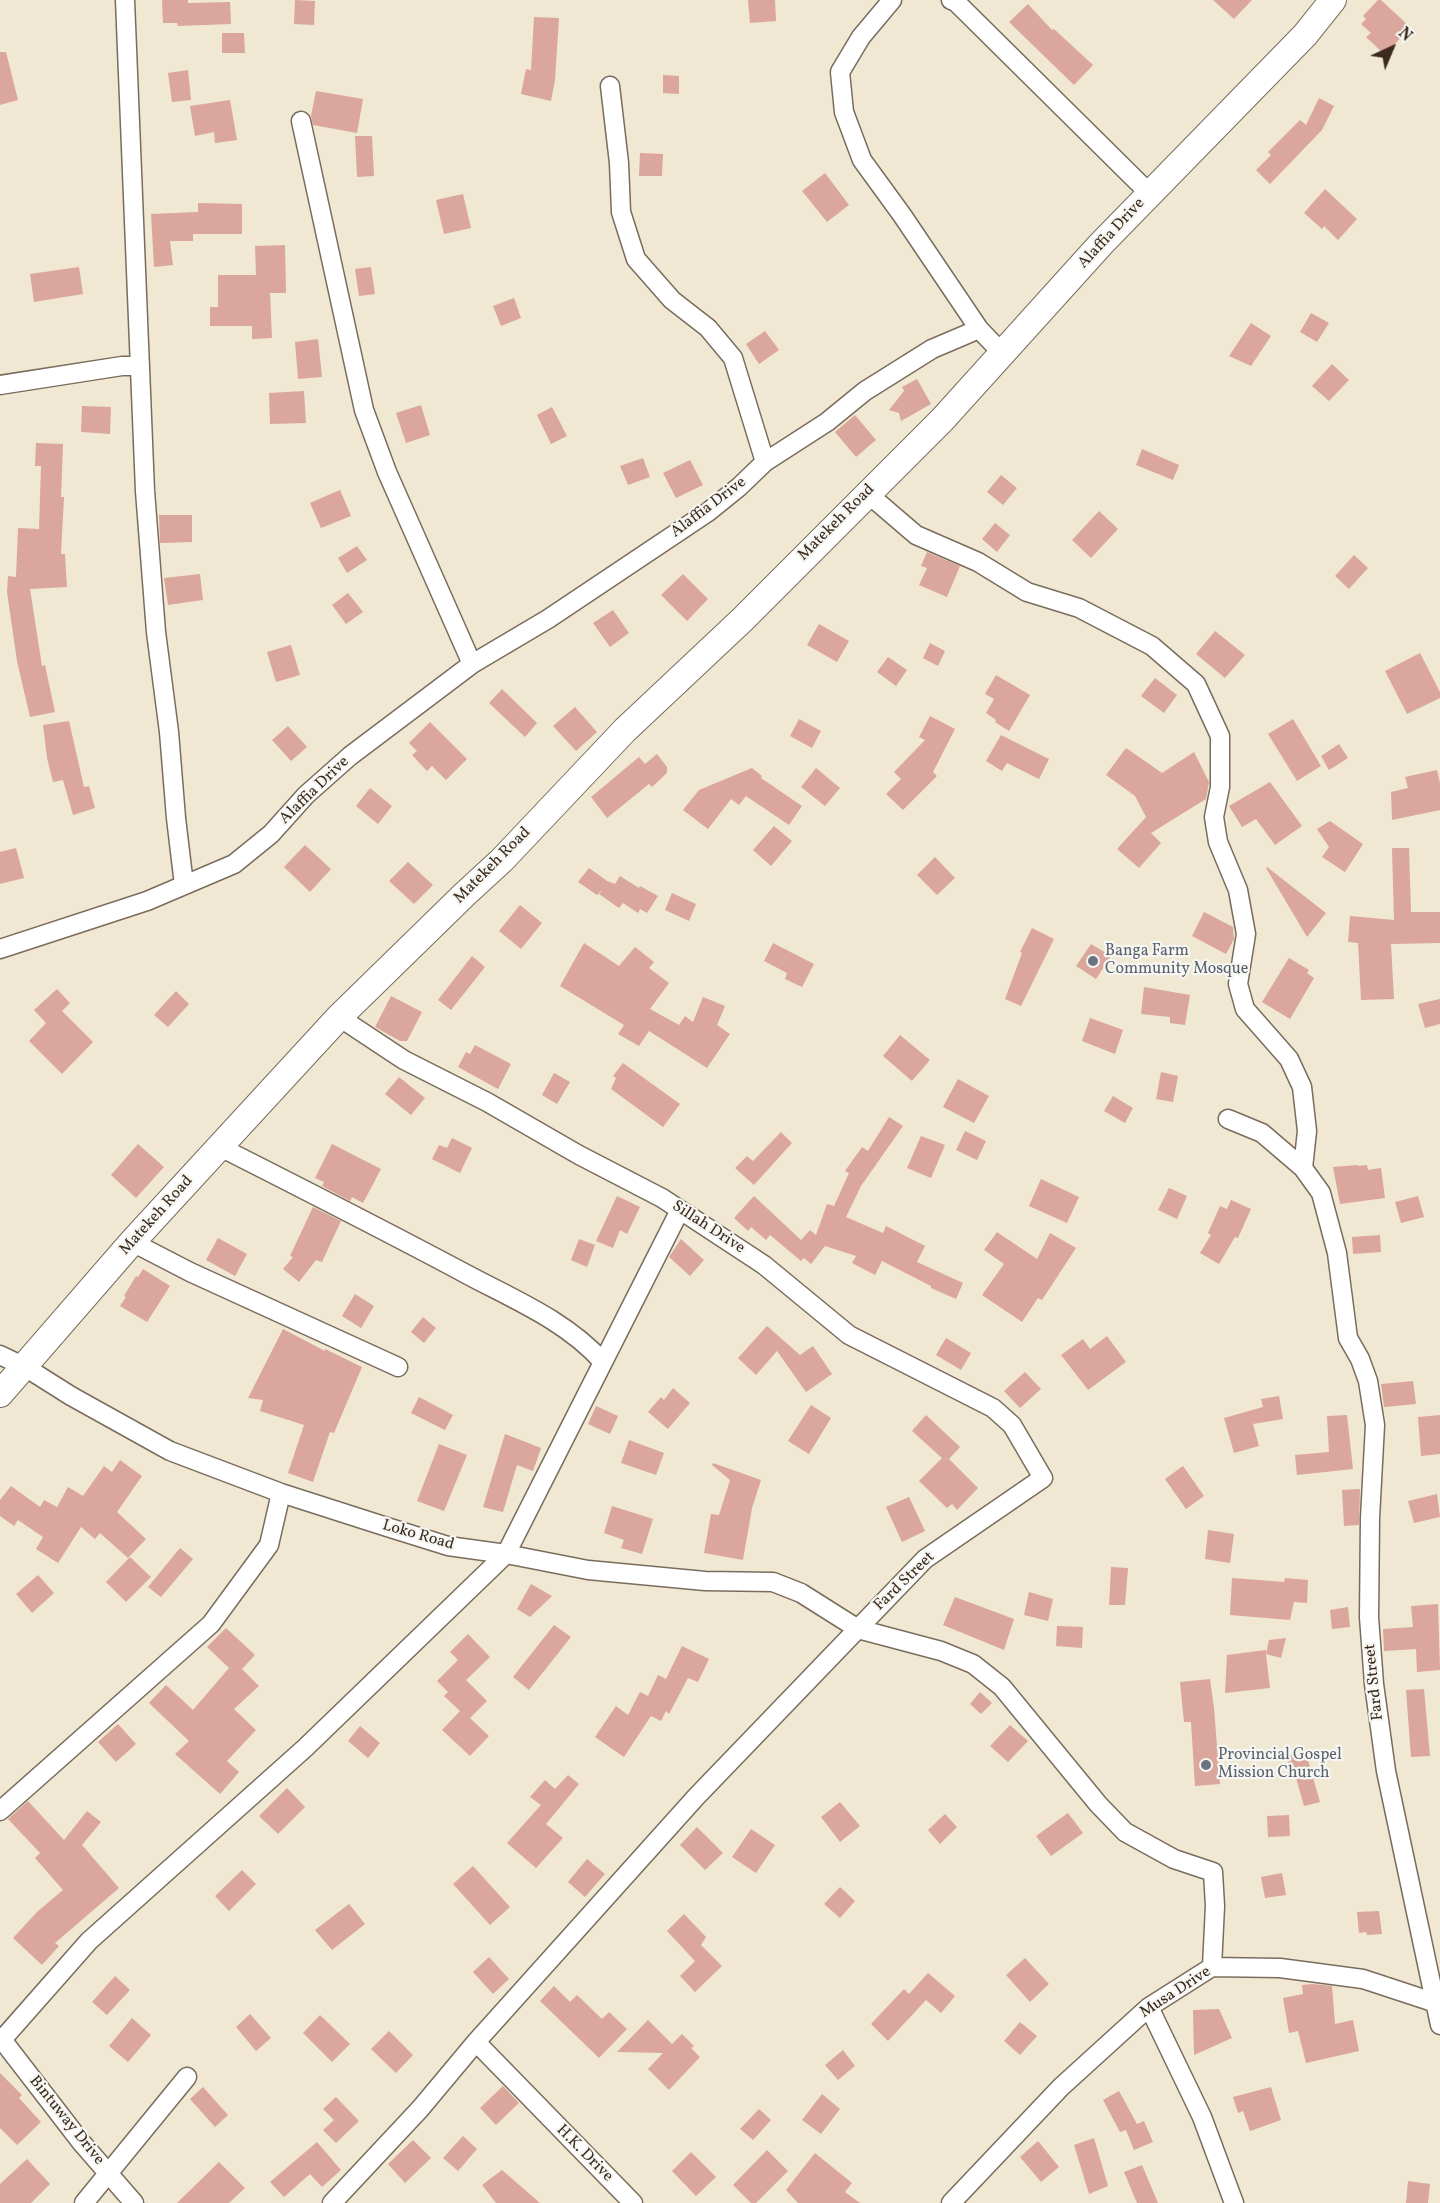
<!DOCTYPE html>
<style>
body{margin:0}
#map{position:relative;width:1440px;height:2203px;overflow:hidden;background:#f0e8d2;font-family:Vollkorn,serif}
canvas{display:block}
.north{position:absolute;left:1362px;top:18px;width:60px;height:60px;-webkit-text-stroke:4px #f6f6f2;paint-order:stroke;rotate:44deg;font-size:16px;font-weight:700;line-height:24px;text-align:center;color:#3b2a1e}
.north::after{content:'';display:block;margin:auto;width:21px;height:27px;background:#3b2a1e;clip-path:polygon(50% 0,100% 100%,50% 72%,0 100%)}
</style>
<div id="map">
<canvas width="1440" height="2203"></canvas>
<div class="north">N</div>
</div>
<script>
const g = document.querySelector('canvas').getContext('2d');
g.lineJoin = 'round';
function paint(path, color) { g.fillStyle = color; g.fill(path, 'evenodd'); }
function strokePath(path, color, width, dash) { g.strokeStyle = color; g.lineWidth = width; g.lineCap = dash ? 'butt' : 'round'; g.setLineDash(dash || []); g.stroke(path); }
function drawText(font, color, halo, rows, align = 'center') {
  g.font = font + ' Vollkorn,serif'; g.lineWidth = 4.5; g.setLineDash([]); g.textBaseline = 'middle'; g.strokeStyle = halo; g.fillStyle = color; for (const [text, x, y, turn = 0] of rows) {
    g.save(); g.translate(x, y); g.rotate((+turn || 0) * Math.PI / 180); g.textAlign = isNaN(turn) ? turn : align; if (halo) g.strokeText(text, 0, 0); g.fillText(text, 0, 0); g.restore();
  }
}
paint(new Path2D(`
 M162,0H188V3L230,2L231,24L178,26L177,23H163Z
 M295,0L315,1L314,25L294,24Z
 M748,0H775L776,21L750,23Z
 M1213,0H1252L1234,19Z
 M1378,0H1381L1410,27L1385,55L1366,37L1371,33L1361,24L1366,19L1363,16Z
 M1028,4L1052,30L1054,29L1093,65L1074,85L1009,22Z
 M534,17L559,18L555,80L551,101L521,94L526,69L531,70Z
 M222,33H244L245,53H222Z
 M0,52H6L18,100L0,105Z
 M188,70L191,100L172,102L168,73Z
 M663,75L679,76V94L663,93Z
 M316,91L363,99L357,133L313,125L311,116Z
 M1319,98L1334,106L1322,130L1270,184L1256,170L1271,155L1268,152L1300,120L1306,125Z
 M230,100L237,140L215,143L214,132L195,136L190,106Z
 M355,136H372L374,176L357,177Z
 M640,153L663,154L662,176H639Z
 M825,173L849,205L827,222L802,191Z
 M1325,189L1357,219L1338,240L1324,226L1322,229L1304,213Z
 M463,194L471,228L444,234L436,200Z
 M198,203L242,204V234H193V241H170L173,265L154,267L151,214L198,212Z
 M285,245L286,293H270L272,338L252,339V326H210V307H218V275H256L255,246Z
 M79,267L83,294L34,302L30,274Z
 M371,267L375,294L359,296L355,269Z
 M514,298L521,318L501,326L493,306Z
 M1311,313L1329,323L1317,342L1300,332Z
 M1251,323L1271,336L1251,366L1229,356Z
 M765,331L779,350L759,364L746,344Z
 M318,339L322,377L298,379L295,342Z
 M1332,364L1349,380L1329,401L1312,386Z
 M917,379L931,404L901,421L899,413L889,410L904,391L902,387Z
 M304,391L306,423L270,424L269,393Z
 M421,405L430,435L406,443L396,413Z
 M82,406L111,407L110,434L81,432Z
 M552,407L567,436L551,444L537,415Z
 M855,415L876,440L856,457L835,432Z
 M36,443L63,444L61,497H64L61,554H65L67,587L30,589L42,666L45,665L55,712L30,717L17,661L7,592L8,576L16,577L18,528L39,529L41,466H35Z
 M1142,449L1179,465L1173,480L1136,465Z
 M643,458L650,477L628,485L620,466Z
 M690,460L703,485L676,498L663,473Z
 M1001,475L1017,488L1003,505L987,492Z
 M340,490L351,516L321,528L310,503Z
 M1099,511L1118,529L1091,558L1072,540Z
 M159,515H192V542L160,543Z
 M995,523L1010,535L997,552L982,539Z
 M357,546L367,560L347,573L338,558Z
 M927,552L960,566L947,597L919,585L927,568L921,566Z
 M1354,555L1368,568L1349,589L1335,576Z
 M200,574L203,600L168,605L164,578Z
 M683,574L708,599L687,621L661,595Z
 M348,593L363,612L346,624L332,605Z
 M613,610L629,633L610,647L593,623Z
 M819,624L849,641L837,662L807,645Z
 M1215,631L1245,655L1225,678L1196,654Z
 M930,643L945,651L938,666L923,658Z
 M291,645L300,675L276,682L267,652Z
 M1420,653L1440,692V698L1407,714L1385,671Z
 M888,657L907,670L896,686L877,672Z
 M996,675L1030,695L1009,731L995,722L996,720L986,713L994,699L985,694Z
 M1155,678L1177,695L1164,713L1141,696Z
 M502,689L537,723L525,737L489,703Z
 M575,707L597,732L576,751L553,726Z
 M930,716L955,729L933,772L937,776L903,810L886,794L901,779L894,772L925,740L919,737Z
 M799,719L821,731L812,748L790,736Z
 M1293,719L1321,766L1297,781L1268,734Z
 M69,721L84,787L89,786L95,808L73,815L63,780L53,782L47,758L43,725Z
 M430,722L467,759L446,780L432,766L427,771L412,755L417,751L409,743Z
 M288,726L307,747L291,761L272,740Z
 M1001,735L1049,759L1039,779L1007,763L1002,771L986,761Z
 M1339,744L1348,758L1329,770L1321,756Z
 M1126,748L1162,773L1194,752L1209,782L1206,799L1151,833L1161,843L1139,868L1117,849L1146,817L1135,796L1106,775Z
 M657,754L667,767V773L652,787L649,784L607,818L591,797L639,757L645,764Z
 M752,768L762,776L761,778L802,806L789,825L746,796L739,805L731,799L708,829L683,810L699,790Z
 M816,768L840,788L825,806L801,787Z
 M1437,770L1440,783V810L1392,820L1391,792L1408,788L1405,777Z
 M1270,782L1302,826L1275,845L1256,819L1242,827L1229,806Z
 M370,788L392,806L378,824L356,806Z
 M1330,821L1363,844L1345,872L1322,857L1329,847L1317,829Z
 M774,826L792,841L771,866L753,850Z
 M305,845L331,869L310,892L284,867Z
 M16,848L24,878L0,884V852Z
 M1392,848H1409L1411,912H1440V943L1391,944L1394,999L1361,1000L1358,943L1348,942L1350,916L1394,920Z
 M935,857L955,878L937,895L917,875Z
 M408,862L433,885L414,904L389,881Z
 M1267,867L1326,913L1307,937L1266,868Z
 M589,868L607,881L615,884L620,876L639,888L640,886L658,896L647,913L640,909L638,913L623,903L619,908L599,894L603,889L597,895L578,882Z
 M672,893L696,904L689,921L665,910Z
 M520,905L542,923L521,949L499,931Z
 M1204,912L1233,927L1234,939L1226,954L1192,936Z
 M1032,928L1054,939L1021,1006L1005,999L1022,953L1020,952Z
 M584,943L619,966L635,947L654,962L649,968L669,983L650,1009L679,1025L685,1016L693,1022L703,997L725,1006L717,1025L730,1034L707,1068L649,1031L639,1046L618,1034L624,1025L560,986Z
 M773,943L814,964L802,987L785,979L787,973L764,961Z
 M1091,944L1111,956L1096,979L1076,966Z
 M472,956L485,967L451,1010L438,1000Z
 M1289,958L1309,970L1307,973L1314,978L1290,1019L1262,1002Z
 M1144,987L1190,995L1185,1025L1170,1023V1017L1141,1014Z
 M57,989L70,1003L62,1011L93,1042L62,1074L29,1041L46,1023L34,1010Z
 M176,991L189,1004L168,1027L154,1015Z
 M391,996L422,1012L407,1041H400L375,1027Z
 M1440,999V1024L1425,1028L1418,1004Z
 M1090,1018L1123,1030L1115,1054L1082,1041Z
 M900,1035L930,1060L912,1081L883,1056Z
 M475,1045L511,1064L498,1089L458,1067L466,1052L470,1054Z
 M623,1063L680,1104L663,1127L611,1089L616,1078L613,1076Z
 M1161,1072L1178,1076L1173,1102L1156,1099Z
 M554,1073L570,1082L557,1104L542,1095Z
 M399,1077L425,1098L411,1115L385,1094Z
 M958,1079L989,1096L974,1123L943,1107Z
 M1113,1096L1133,1108L1125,1123L1104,1111Z
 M889,1117L903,1126L861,1186L846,1217L883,1233L886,1226L925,1246L917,1262L963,1283L956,1299L931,1288V1286L882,1261L875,1275L852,1263L856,1256L825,1246L811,1264L804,1258L801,1261L770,1235L766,1240L751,1227L748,1231L734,1218L754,1196L801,1240L810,1230L816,1235L827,1204L834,1206L849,1173L845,1171L862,1147L868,1151Z
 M965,1131L986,1141L977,1160L956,1150Z
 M781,1132L792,1143L754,1185L735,1168L747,1156L753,1161Z
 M921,1136L945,1145L931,1178L907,1168Z
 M452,1138L472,1148L460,1173L432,1159L439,1145L447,1148Z
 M138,1144L164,1167L136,1198L111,1175Z
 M332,1144L381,1169L363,1203L352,1197L350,1201L322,1186L324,1182L315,1178Z
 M1358,1165V1166L1367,1165L1368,1170L1381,1168L1385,1198L1340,1204L1333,1167Z
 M1041,1179L1079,1197L1067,1223L1029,1206Z
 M1169,1188L1187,1196L1177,1219L1158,1210Z
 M617,1196L640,1207L627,1234L620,1230L613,1248L596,1241Z
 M1418,1196L1424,1217L1401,1223L1395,1202Z
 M1231,1200L1251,1209L1238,1238L1235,1237L1219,1264L1200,1253L1211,1235L1208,1233L1220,1206L1227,1209Z
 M313,1207L341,1221L322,1262L316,1260L299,1282L283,1269L293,1257L290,1256Z
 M997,1232L1037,1259L1050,1233L1076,1248L1042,1300L1038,1298L1022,1322L982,1295L1004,1264L984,1250Z
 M1380,1235L1381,1252L1353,1254L1352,1237Z
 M218,1238L247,1254L235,1276L206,1260Z
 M579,1239L595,1245L587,1267L571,1260Z
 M681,1239L704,1260L690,1276L669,1257Z
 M143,1269L170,1286L147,1322L120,1306L126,1297L124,1296L136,1276L138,1277Z
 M355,1294L374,1306L361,1328L342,1316Z
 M423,1317L436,1328L424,1343L411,1332Z
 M767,1326L800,1355L813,1346L832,1374L806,1392L777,1351L756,1375L738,1358Z
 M283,1329L325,1351V1349L362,1367L334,1433L330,1432L313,1482L288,1473L304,1425L260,1411L263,1400L248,1398Z
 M1107,1336L1126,1362L1088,1390L1061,1355L1083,1339L1090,1349Z
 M946,1338L971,1353L961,1370L936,1355Z
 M1025,1372L1041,1389L1020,1408L1004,1391Z
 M1413,1381L1416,1404L1384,1407L1381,1384Z
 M673,1388L690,1403L668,1429L648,1412L661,1397L664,1400Z
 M1279,1396L1283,1419L1253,1424L1259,1446L1234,1453L1224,1418L1263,1407L1261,1399Z
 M419,1397L453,1415L445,1430L411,1413Z
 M811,1405L831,1418L809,1454L788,1441Z
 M596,1406L618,1416L610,1434L588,1424Z
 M926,1415L960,1447L949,1459L978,1488L957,1510L952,1504L947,1508L919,1481L942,1458L912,1431Z
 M1347,1415L1353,1469L1297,1475L1295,1455L1329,1452L1327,1416Z
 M1440,1415V1454L1421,1456L1418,1417Z
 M505,1434L541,1448L533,1471L517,1465L503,1512L483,1507Z
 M629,1440L664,1453L656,1475L621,1463Z
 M439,1444L467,1455L444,1511L417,1501Z
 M120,1460L142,1476L117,1512L146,1539L128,1558L100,1533L95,1539L81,1527L58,1563L36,1549L43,1537L18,1520L14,1526L0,1516V1500L11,1486L40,1507L44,1500L57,1507L68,1487L83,1496L104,1466L112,1472Z
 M713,1463L761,1480L752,1508L743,1560L704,1553L711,1514L719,1515L730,1480L712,1465Z
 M1183,1466L1204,1496L1186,1509L1165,1479Z
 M1360,1489L1359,1525L1344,1526L1342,1490Z
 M1437,1494L1440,1517L1414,1523L1408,1501Z
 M909,1497L925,1531L902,1542L886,1507Z
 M612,1506L653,1519L642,1554L621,1548L624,1540L604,1533Z
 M1208,1530L1234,1534L1230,1563L1205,1559Z
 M180,1548L193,1559L161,1597L148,1587Z
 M130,1557L151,1577L126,1602L106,1582Z
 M1111,1567L1128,1568L1125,1605H1109Z
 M38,1575L54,1593L32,1613L16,1594Z
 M1232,1578L1284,1582L1285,1578L1308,1580L1307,1603L1294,1602L1290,1620L1230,1615Z
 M531,1584L552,1596L530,1617L517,1609Z
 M1029,1592L1053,1599L1048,1621L1024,1615Z
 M955,1597L1014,1619L1004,1650L943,1625Z
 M1438,1604L1440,1670L1417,1672L1416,1649L1384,1651L1383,1629L1413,1627L1411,1606Z
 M1348,1607L1350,1627L1332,1629L1330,1610Z
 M554,1625L571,1637L529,1690L513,1677Z
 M1057,1626L1083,1627L1082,1648L1056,1646Z
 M226,1628L255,1655L242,1669L259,1686L234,1709L256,1730L227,1761L239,1772L220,1794L175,1754L189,1741L149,1703L166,1685L193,1710L229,1668L207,1647Z
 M468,1634L490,1657L466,1680L487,1701L470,1718L489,1736L470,1756L442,1730L460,1711L444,1696L448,1692L437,1681L458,1660L450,1652Z
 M1286,1638L1281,1658L1266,1654L1270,1688L1225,1693L1227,1655L1266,1650V1654L1269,1640Z
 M682,1646L709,1659L698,1682L688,1678L669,1714L666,1711L661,1721L651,1716L624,1757L595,1737L616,1706L628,1715L640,1692L648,1696L658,1675L666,1679Z
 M1210,1679L1214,1708L1220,1784L1195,1786L1191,1722H1184L1180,1682Z
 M1424,1689L1430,1756L1411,1757L1406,1690Z
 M980,1692L992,1703L981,1714L970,1704Z
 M118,1724L136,1744L116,1762L98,1742Z
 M1010,1725L1028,1741L1008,1762L990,1746Z
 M360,1726L380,1743L368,1758L348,1741Z
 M1306,1753L1320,1802L1304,1806L1296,1778L1290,1779L1287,1755Z
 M568,1775L579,1784L546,1824L563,1838L536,1868L507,1843L541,1805L530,1797L545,1780L555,1789Z
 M287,1788L305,1807L278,1834L259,1816Z
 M28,1801L64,1840L87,1811L101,1822L82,1845L119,1888L55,1943L59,1946L42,1965L13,1938L37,1912L63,1890L35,1858L40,1853L8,1819Z
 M840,1802L860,1826L840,1842L821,1817Z
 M1068,1813L1083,1833L1051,1856L1036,1836Z
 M945,1814L957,1827L940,1844L928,1830Z
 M1289,1815L1290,1836L1268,1837L1267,1816Z
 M697,1827L723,1853L705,1870L680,1845Z
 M751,1829L775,1845L756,1873L732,1857Z
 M587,1859L605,1874L585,1897L568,1882Z
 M473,1866L510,1907L490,1925L453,1884Z
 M242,1870L256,1884L229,1911L215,1896Z
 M1282,1873L1286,1895L1265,1898L1261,1877Z
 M840,1887L855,1901L840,1918L824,1904Z
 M349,1904L365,1924L332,1950L315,1930Z
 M1379,1911L1382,1934L1367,1935L1366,1932L1359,1933L1357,1912Z
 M684,1914L706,1937L701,1945L722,1966L695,1992L680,1976L695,1961L667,1931Z
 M489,1957L509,1979L493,1994L473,1972Z
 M1025,1958L1049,1984L1030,2002L1006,1975Z
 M928,1973L955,1996L941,2013L926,2000L888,2041L871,2024L904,1989L909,1994Z
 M115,1976L130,1990L107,2015L92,2002Z
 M1313,1984L1332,1986L1335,2024L1353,2020L1359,2051L1306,2063L1298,2031L1289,2033L1283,1998L1303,1994L1302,1985Z
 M554,1986L570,2002L577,1995L602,2019L609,2012L627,2029L599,2058L540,2001Z
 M1219,2009L1232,2038L1194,2055L1193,2010Z
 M250,2014L271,2038L256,2051L236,2027Z
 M320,2015L350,2044L332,2062L303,2033Z
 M132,2018L151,2035L128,2062L109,2046Z
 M648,2020L672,2044L682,2034L694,2046L691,2048L700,2057L669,2090L648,2069L663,2053L617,2052Z
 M1020,2022L1037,2036L1020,2055L1004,2041Z
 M389,2031L413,2055L396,2073L371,2049Z
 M843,2050L855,2066L838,2080L825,2065Z
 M0,2073L22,2095L19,2098L41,2122L17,2145L0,2128Z
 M503,2086L519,2103L496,2125L480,2108Z
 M203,2087L228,2115L215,2127L190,2099Z
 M1271,2087L1281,2120L1250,2131L1243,2111L1238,2113L1233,2097Z
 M1119,2091L1137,2124L1144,2121L1153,2142L1134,2150L1126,2130L1120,2132L1103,2100Z
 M822,2094L840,2109L821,2134L802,2120Z
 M336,2097L359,2121L336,2143L323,2130L334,2120L323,2109Z
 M759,2109L771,2120L753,2140L740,2129Z
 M463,2136L477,2149L458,2171L443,2158Z
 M1094,2138L1108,2186L1089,2194L1074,2145Z
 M413,2140L431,2158L405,2183L388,2164Z
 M1038,2141L1059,2167L1041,2182L1020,2157Z
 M317,2142L341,2170L322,2187L310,2174L284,2197L270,2182Z
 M767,2150L788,2171L756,2203H751L733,2185Z
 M691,2152L716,2177L696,2196L672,2171Z
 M815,2153L852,2183L845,2192L860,2203H798L786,2190Z
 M27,2159L50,2184L31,2203H0V2184Z
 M219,2162L245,2188L229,2203H177Z
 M1142,2165L1158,2203H1137L1124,2172Z
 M502,2170L540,2203H496L482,2185Z
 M1408,2181L1430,2184L1428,2203H1406Z`), '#dba69b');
const street = new Path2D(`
 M125,0L145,491L156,632L169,732L176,818L184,885
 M892,0L861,37L840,72L844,112L862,160L902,215L979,329
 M951,0L956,2L1150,194
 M610,86L619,163L621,212L636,259L672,300L708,328L733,358L765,462
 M301,121L364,410L387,472L472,664
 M0,385L122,366H139
 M867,493L916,535L978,562L1027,592L1079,608L1152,646L1196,684L1220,736V787L1214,817L1218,842L1238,890L1246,934L1238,984L1245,1009L1289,1059L1302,1087L1307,1131L1303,1168
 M0,949L147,901L234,864L271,834L306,795L350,756L472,664L548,619L708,512L739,487L765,462L827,422L865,391L932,349L979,329L1003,354
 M1228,1119L1262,1133L1303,1168L1321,1193L1337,1253L1348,1338L1360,1359L1368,1381L1375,1425L1370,1518L1369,1617L1374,1684L1386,1771L1440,2025
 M220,1147C303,1189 386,1231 468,1275C515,1300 566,1321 602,1361
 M132,1242L190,1272L398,1367
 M0,1355L25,1367L71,1396L170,1451L281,1493L387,1527L448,1546L506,1554L588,1570L705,1581L773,1582L801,1593L858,1629L941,1651L973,1664L1002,1687L1098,1804L1125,1832L1174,1859L1213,1872L1215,1906L1212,1967
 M0,1811L211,1624L269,1545L281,1493
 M1149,2007L1202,2117L1234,2203
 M0,2037L81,2142L134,2203
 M0,2042L89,1941L305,1748L506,1554L680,1210
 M476,2042L633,2203
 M84,2203L187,2077
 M332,2203L420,2109L476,2042L696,1797L925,1559L1043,1478L1012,1425L993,1408L849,1335L764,1265L662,1198L579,1155L487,1102L404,1060L339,1017
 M951,2203L1061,2087L1149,2007L1212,1967L1280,1968L1363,1979L1436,2003`);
const secondary = new Path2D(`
 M0,1394L132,1242L339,1017L465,894L502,860L625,730L742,620L942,420L1101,244L1305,35L1333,0`);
strokePath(street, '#7a6c5d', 21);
strokePath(secondary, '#7a6c5d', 28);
strokePath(street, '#fff', 18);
strokePath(secondary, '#fff', 26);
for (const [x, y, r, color] of [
 [1093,961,6,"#6b7280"],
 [1206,1765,6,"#6b7280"]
]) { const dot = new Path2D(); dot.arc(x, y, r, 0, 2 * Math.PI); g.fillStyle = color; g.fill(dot); strokePath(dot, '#f6f6f2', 2); }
drawText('16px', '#3b2a1e', '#f6f6f2', [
 ["Alaffia Drive",1112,234,-47],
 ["Alaffia Drive",709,508,-37],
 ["Matekeh Road",837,523,-45],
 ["Alaffia Drive",315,791,-44],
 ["Matekeh Road",493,866,-45],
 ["Matekeh Road",157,1216,-48],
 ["Sillah Drive",708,1228,33],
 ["Loko Road",418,1536,16],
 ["Fard Street",905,1582,-44],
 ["Fard Street",1375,1682,-96],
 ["Musa Drive",1176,1993,-33],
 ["Bintuway Drive",66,2121,51],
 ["H.K. Drive",584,2154,45]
]);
drawText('16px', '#5b616d', '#f6f6f2', [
 ["Banga Farm",1105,952],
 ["Community Mosque",1105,970],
 ["Provincial Gospel",1218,1756],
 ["Mission Church",1218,1774]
], 'left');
</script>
